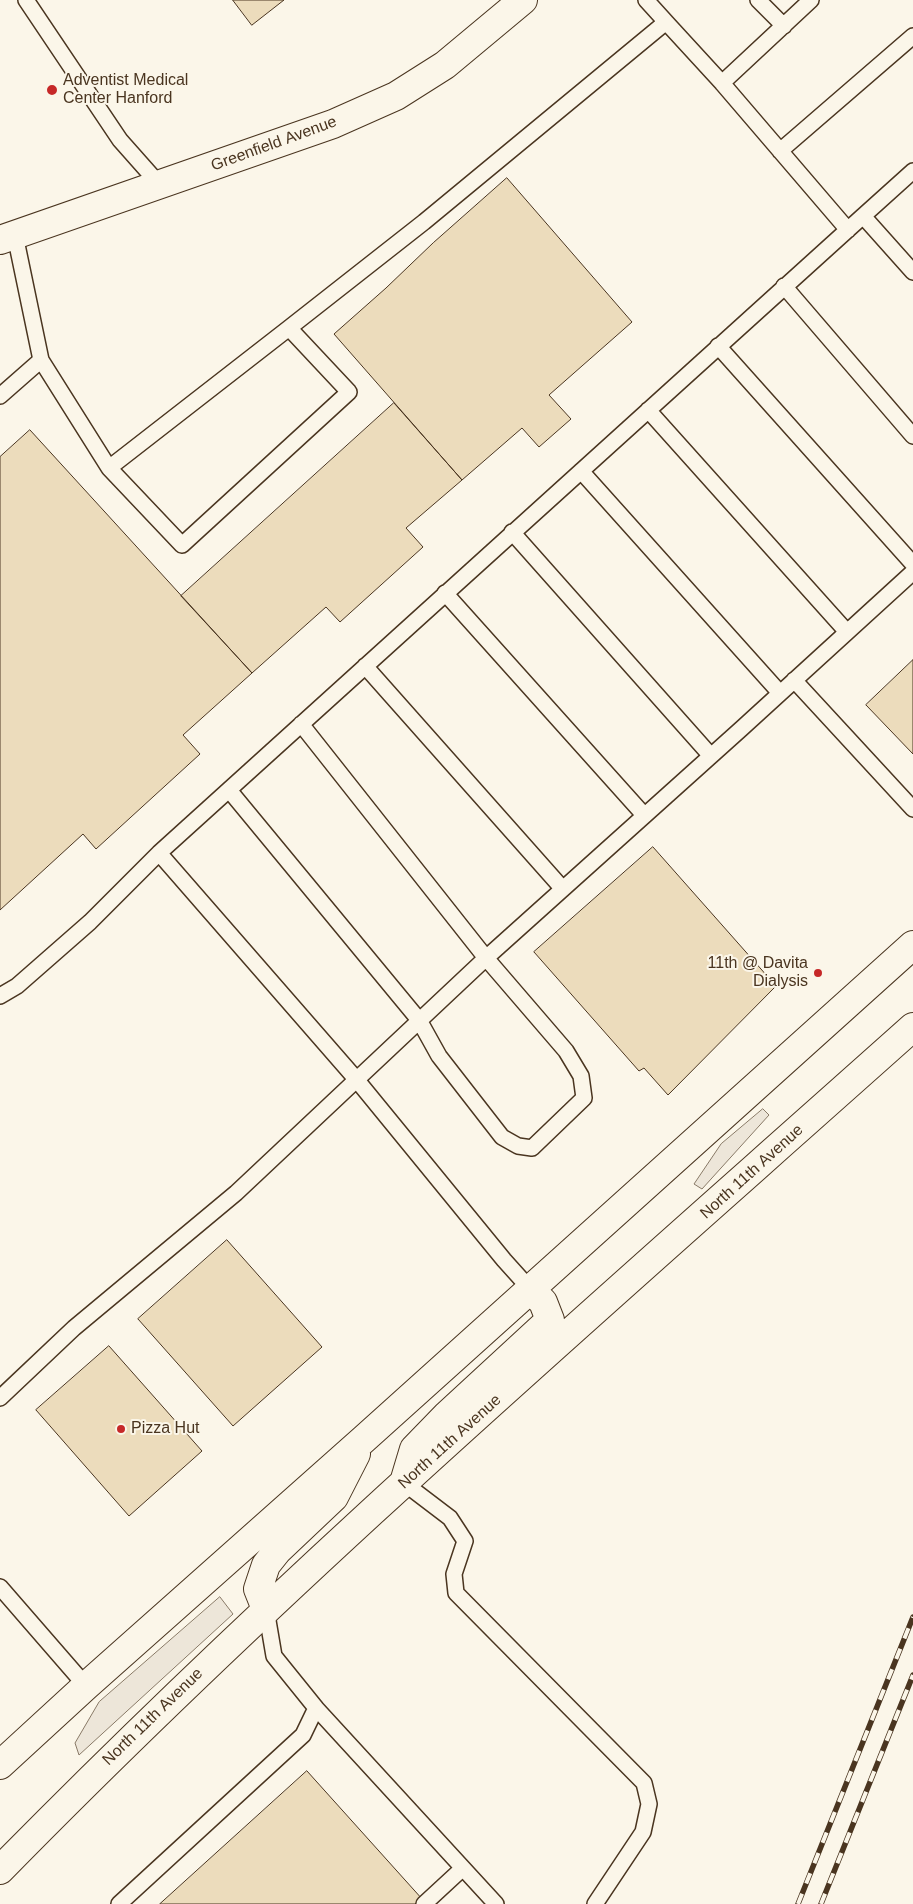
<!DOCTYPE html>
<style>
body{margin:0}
canvas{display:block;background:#fbf6e9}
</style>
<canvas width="913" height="1904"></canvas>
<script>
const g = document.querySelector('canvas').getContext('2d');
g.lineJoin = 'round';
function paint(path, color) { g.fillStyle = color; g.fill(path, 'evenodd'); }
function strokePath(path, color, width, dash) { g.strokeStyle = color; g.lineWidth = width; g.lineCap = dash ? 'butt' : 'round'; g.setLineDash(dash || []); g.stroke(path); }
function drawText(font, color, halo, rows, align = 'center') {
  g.font = font + ' Helvetica,sans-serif'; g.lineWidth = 4; g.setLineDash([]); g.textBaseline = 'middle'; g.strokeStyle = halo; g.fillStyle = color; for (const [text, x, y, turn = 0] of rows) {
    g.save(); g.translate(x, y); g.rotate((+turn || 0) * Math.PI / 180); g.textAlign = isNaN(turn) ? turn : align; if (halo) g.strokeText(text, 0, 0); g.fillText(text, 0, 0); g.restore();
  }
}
const green = new Path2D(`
 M763,1109L769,1115L702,1189L694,1184L721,1144Z
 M220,1597L233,1614L79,1755L75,1743L99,1702Z`);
paint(green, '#ede6d9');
strokePath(green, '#887966', 1);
const building = new Path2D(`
 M233,0H284L252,25Z
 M507,178L632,322L549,395L571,419L539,447L522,428L462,480L334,334L386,288L433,243Z
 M394,403L462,480L406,528L423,547L340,622L326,607L252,673L181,596Z
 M30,430L252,673L183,735L200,754L96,849L83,834L0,910V457Z
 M913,660V754L866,705Z
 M653,847L776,986L668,1095L644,1068L639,1071L534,952Z
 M227,1240L322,1347L233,1426L138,1319Z
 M109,1346L202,1451L129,1516L36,1410Z
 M307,1771L423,1900L418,1904H160Z`);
paint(building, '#ecdcbc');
strokePath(building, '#4a3520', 1);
const service = new Path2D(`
 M26,0L120,140L159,184
 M758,0L784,26
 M666,22L722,83L848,230
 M722,83L811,0
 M780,151L913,36
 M863,216L913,171
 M784,286L913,436
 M289,328L424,222L666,22L646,0
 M718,346L913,564
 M41,360L109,468L182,545L349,392L289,328L109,468
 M0,396L41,360L15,235
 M648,410L847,632
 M581,471L780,693
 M512,532L711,756
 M445,593L644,815
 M365,666L562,888
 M794,680L913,809
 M229,790L419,1020L439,1056L502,1137L518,1146L532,1148L584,1098L581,1076L566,1051L486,958L301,724
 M159,853L356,1079L504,1260L531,1290
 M0,996L17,986L90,922L159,853L863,216L913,272
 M0,1398L74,1328L236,1193L486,958L741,729L913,572
 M404,1483L450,1518L465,1541L454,1574L456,1593L644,1783L649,1804L643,1832L595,1904
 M0,1587L86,1686
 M316,1708L496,1904
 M119,1904L303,1735L316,1708L274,1656L266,1609
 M424,1904L463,1868`);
const tertiary = new Path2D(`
 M0,240L333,124L396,96L445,65L523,0`);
const secondary = new Path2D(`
 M405,1479L414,1449L447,1415L550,1320L543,1302L531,1290
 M266,1609L258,1589L266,1565L278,1550L334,1497L356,1454
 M0,1765L86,1686L364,1439L913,945
 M0,1870C290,1574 604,1303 913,1027`);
strokePath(service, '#4a3520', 18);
strokePath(tertiary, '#4a3520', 30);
strokePath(secondary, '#4a3520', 30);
strokePath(service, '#fbf6e9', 15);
strokePath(tertiary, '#fbf6e9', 28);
strokePath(secondary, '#fbf6e9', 28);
const rail = new Path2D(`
 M798,1904L913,1617
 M821,1904L913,1675`);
strokePath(rail, '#4a3520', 5.5);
strokePath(rail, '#fbf6e9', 4, [11]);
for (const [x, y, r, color] of [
 [52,90,6,"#c62828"],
 [818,973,5,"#c62828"],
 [121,1429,5,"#c62828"]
]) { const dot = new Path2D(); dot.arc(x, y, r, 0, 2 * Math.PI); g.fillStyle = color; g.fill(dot); strokePath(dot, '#fbf6e9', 2); }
drawText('16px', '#4a3520', '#fbf6e9', [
 ["Adventist Medical",63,81],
 ["Center Hanford",63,99],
 ["11th @ Davita",808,964,"right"],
 ["Dialysis",808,982,"right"],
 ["Pizza Hut",131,1429]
], 'left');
drawText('16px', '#4a3520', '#fbf6e9', [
 ["Greenfield Avenue",274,144,-20],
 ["North 11th Avenue",752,1172,-42],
 ["North 11th Avenue",450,1442,-42],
 ["North 11th Avenue",153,1717,-44]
]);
</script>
